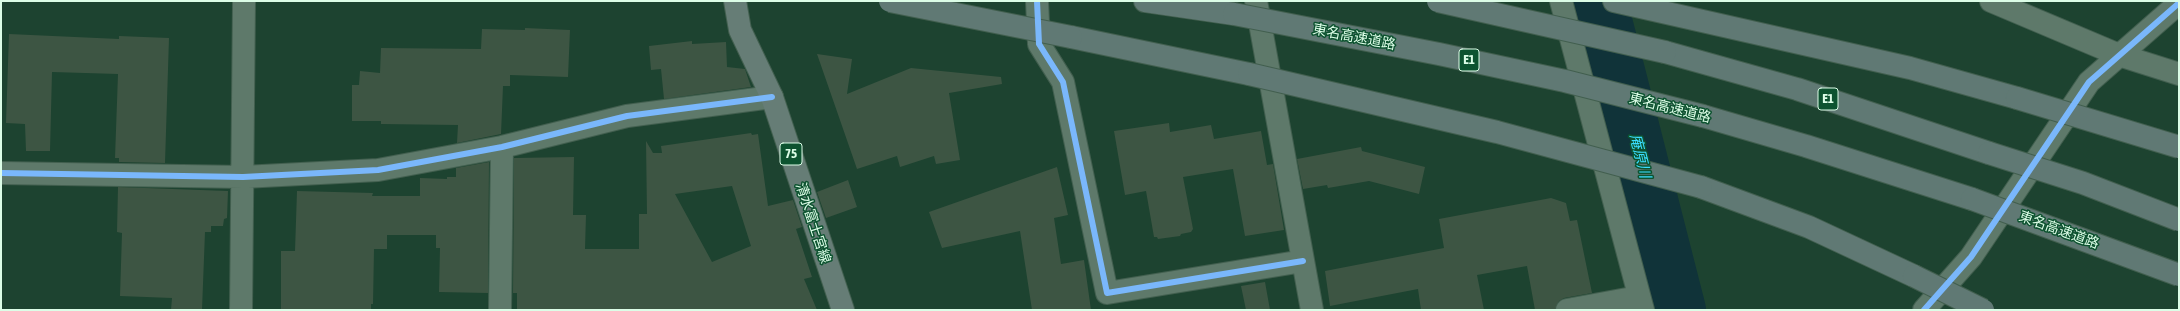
<!DOCTYPE html>
<meta charset="utf-8">
<style>
body{margin:0}
#map{position:relative;width:2180px;height:311px;overflow:hidden;background:#1d4330;font-family:"Asap Condensed",sans-serif}
canvas{display:block}
.frame{position:absolute;inset:0;border:2px solid #dcfde7;pointer-events:none}
</style>
<div id="map">
<canvas width="2180" height="311"></canvas>
<div class="frame"></div>
</div>
<script>
const g = document.querySelector('canvas').getContext('2d');
g.lineJoin = 'round';
function strokePath(path, color, width, dash) { g.strokeStyle = color; g.lineWidth = width; g.lineCap = dash ? 'butt' : 'round'; g.setLineDash(dash || []); g.stroke(path); }
function paint(path, color) { g.fillStyle = color; g.fill(path, 'evenodd'); }
function drawText(font, color, halo, rows, align = 'center') {
  g.font = font + ' "Asap Condensed","Noto Sans JP",sans-serif'; g.lineWidth = 3; g.setLineDash([]); g.textBaseline = 'middle'; g.strokeStyle = halo; g.fillStyle = color; for (const [text, x, y, turn = 0] of rows) {
    g.save(); g.translate(x, y); g.rotate((+turn || 0) * Math.PI / 180); g.textAlign = isNaN(turn) ? turn : align; if (halo) g.strokeText(text, 0, 0); g.fillText(text, 0, 0); g.restore();
  }
}
strokePath(new Path2D(`
 M1600,1L1679,310`), '#103339', 54);
paint(new Path2D(`
 M525,28L570,30L568,77L510,75V86H503L501,134L457,143L458,125L381,124V121H352V85H359L360,71L380,73L381,48L481,49L482,29L525,30Z
 M9,34L119,39V36L169,38L165,163L119,162V158H115L118,74L52,72L50,151H26L25,124L6,123Z
 M692,41V44L726,42L727,67L745,69L751,87L664,99L661,69L651,70L649,46Z
 M817,54L852,59L847,94L911,68L1001,77L1002,84L949,93L960,160L936,164L934,156L900,167L897,156L857,169Z
 M1169,123L1170,132L1211,125L1214,139L1261,131L1267,165L1273,164L1284,230L1245,236L1233,169L1183,177L1193,229L1191,232L1181,234L1180,236L1158,239L1157,237H1154L1146,191L1125,195L1114,131Z
 M751,133L752,135L758,134L768,206L793,200L802,227L796,229L812,277L804,279L817,310H517V293H513L514,158L574,157L573,215H586L585,249H639V214H647L646,141L653,153H662L661,146ZM732,186L751,246L712,262L675,194Z
 M1361,147L1362,151L1425,167L1419,194L1369,181L1328,188L1327,185L1303,189L1297,159Z
 M489,162L488,293L439,292L440,248H436V235H387V249H374L373,304H371V310H281V251H295L297,191L373,193L372,196H420V178L447,179V177H456V168Z
 M1057,167L1068,215L1054,218L1061,264L1084,260L1091,310H1032L1020,231L942,248L929,212Z
 M848,180L857,207L826,218L817,192Z
 M118,187L228,191L227,218L224,219L223,226H211V232H205L202,310H171L172,298L120,296L122,233L117,232Z
 M1551,198L1566,203L1570,221L1577,220L1592,293L1564,298L1559,301L1555,310H1535L1527,266L1477,275L1484,310H1421L1418,289L1330,306L1325,271L1444,248L1439,219Z
 M1265,282L1270,310H1246L1241,286Z`), '#3d5543');
const minor = new Path2D(`
 M1037,1L1039,44L1063,82L1107,293L1303,261
 M1256,1L1312,310
 M1561,1L1643,310
 M1991,1L2119,55L2179,74
 M1,173L243,177L378,170L502,147L627,116L772,97
 M241,310L244,1
 M500,310L502,147
 M1567,310L1638,297
 M1924,310L1971,257L2089,82L2179,3`);
const primary = new Path2D(`
 M735,1L740,30L772,97L843,310`);
const motorway = new Path2D(`
 M1145,1L1234,14
 M1614,1L1910,68L2017,98
 M1071,37L1249,74
 M1665,52L1797,89L1989,153
 M1703,116L1806,146L1972,199
 M1701,187L1809,227L1914,276`);
strokePath(minor, '#425f4f', 24);
strokePath(primary, '#425f4f', 24);
strokePath(motorway, '#425f4f', 24);
strokePath(minor, '#5e796a', 22);
strokePath(primary, '#667d76', 22);
strokePath(motorway, '#607974', 22);
const motorwayBridge = new Path2D(`
 M890,1L1071,37
 M1438,1L1665,52
 M1234,14L1439,54L1565,81L1703,116
 M1249,74L1497,132L1701,187
 M2017,98L2179,147
 M1989,153L2083,183L2179,220
 M1972,199L2179,275
 M1914,276L1983,310`);
strokePath(motorwayBridge, '#425f4f', 24, []);
strokePath(motorwayBridge, '#607974', 22);
strokePath(new Path2D(`
 M1037,1L1039,44L1063,82L1107,293L1303,261
 M1,173L243,177L378,170L502,147L627,116L772,97
 M1924,310L1971,257L2089,82L2179,3`), '#7ab7fb', 6);
for (const [x, y, w] of [
 [1469,60,20],
 [1828,99,20],
 [791,154,22]
]) { const box = new Path2D(); box.roundRect(x - w / 2, y - 11, w, 22, 3); g.fillStyle = '#0d5330'; g.fill(box); strokePath(box, '#dcfde7', 1); }
drawText('bold 13px', '#dcfde7', null, [
 ["E1",1469,60],
 ["E1",1828,99],
 ["75",791,154]
]);
drawText('14px', '#dcfde7', '#0d5330', [
 ["東名高速道路",1354,37,11],
 ["東名高速道路",1670,108,14],
 ["清水富士宮線",813,223,72],
 ["東名高速道路",2059,230,20]
]);
drawText('italic 15px', '#3bdcfe', '#0d5330', [
 ["庵原川",1640,156,76]
]);
</script>
